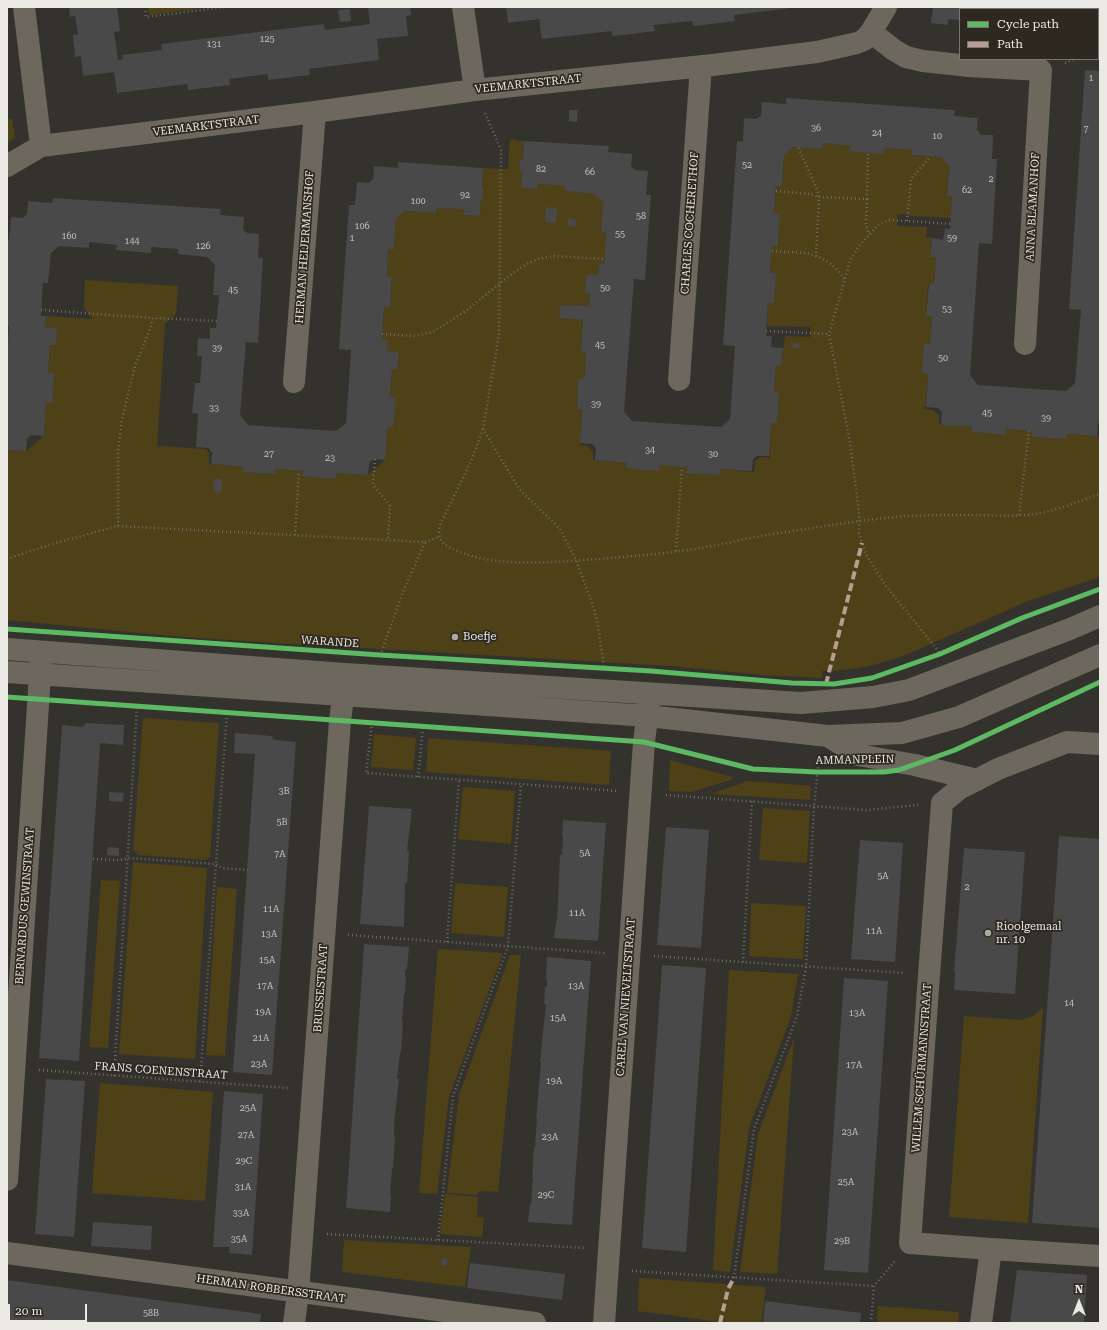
<!DOCTYPE html>
<meta charset="utf-8">
<style>
body{margin:0}
#map{position:relative;width:1107px;height:1330px;overflow:hidden;background:#34322d;font-family:"Roboto Serif",serif}
canvas{display:block}
.frame{position:absolute;inset:0;border:8px solid #ebe9e3;pointer-events:none}
.legend{position:absolute;left:959px;top:8px;width:140px;height:52px;box-sizing:border-box;background:#2d2920;border:1px solid #79766e;margin:0;padding:5px 7px;list-style:none;font-size:12px;color:#ebe9e3}
.legend li{display:flex;align-items:center;gap:8px;height:20px}
.legend b{width:20px;border:1px solid #79766e}
.north{position:absolute;left:1059px;top:1282px;width:40px;height:40px;-webkit-text-stroke:3px #2d2920;paint-order:stroke;rotate:0deg;font-size:11px;font-weight:700;line-height:16px;text-align:center;color:#ebe9e3}
.north::after{content:'';display:block;margin:auto;width:14px;height:18px;background:#ebe9e3;clip-path:polygon(50% 0,100% 100%,50% 72%,0 100%)}
.scale{position:absolute;left:8px;top:1304px;width:79px;height:18px;box-sizing:border-box;border:2px solid #ebe9e3;border-top:0;padding-left:5px;font-size:12px;line-height:14px;white-space:nowrap;color:#ebe9e3;-webkit-text-stroke:3px #2d2920;paint-order:stroke}
</style>
<div id="map">
<canvas width="1107" height="1330"></canvas>
<div class="frame"></div>
<ul class="legend">
<li><b style="height:5px;background:#5cba63"></b>Cycle path</li>
<li><b style="height:5px;background:#b99d93"></b>Path</li>
</ul>
<div class="north">N</div>
<div class="scale">20 m</div>
</div>
<script>
const g = document.querySelector('canvas').getContext('2d');
g.lineJoin = 'round';
function paint(path, color) { g.fillStyle = color; g.fill(path, 'evenodd'); }
function strokePath(path, color, width, dash) { g.strokeStyle = color; g.lineWidth = width; g.lineCap = dash ? 'butt' : 'round'; g.setLineDash(dash || []); g.stroke(path); }
function drawText(font, color, halo, rows, align = 'center') {
  g.font = font + ' "Roboto Serif",serif'; g.lineWidth = 3.5; g.setLineDash([]); g.textBaseline = 'middle'; g.strokeStyle = halo; g.fillStyle = color; for (const [text, x, y, turn = 0] of rows) {
    g.save(); g.translate(x, y); g.rotate((+turn || 0) * Math.PI / 180); g.textAlign = isNaN(turn) ? turn : align; if (halo) g.strokeText(text, 0, 0); g.fillText(text, 0, 0); g.restore();
  }
}
paint(new Path2D(`
 M148,7H208L149,15Z
 M1058,7H1100V60L1056,59H1098V9H1058Z
 M12,118L15,138L7,143V119Z
 M510,139L524,141L523,160H520L519,170L522,171L521,188L537,189V184L565,186L564,191L595,194L603,202L601,232H606L604,265H599L598,275H586L585,292L590,293L589,306L560,305L559,318L583,320L581,352H586L584,379L578,380L577,409L582,410L580,445L588,446L593,451V460L627,463L626,468L658,470L659,465L687,467L686,472L720,475V469L754,472L755,462L760,457L769,458L771,423H777L779,393H774L776,365H781L785,336L810,337V327L767,326L768,303H774L775,273H770L772,246H778L780,214L774,213L776,186H782L784,155L793,147L822,149L823,143L850,146L870,153H884L885,148L912,150V155L941,157L949,166L947,196H952L951,218L911,216L903,214L897,215V226L927,227L926,237L932,238L930,256L936,257L934,284H928L926,316H932L930,344L925,343L922,373L928,374L925,409L933,410L939,416V424L972,427V432L1004,435L1005,429L1029,431H1032V437L1065,439L1066,434L1100,436V577L1028,601L908,654C878,665 854,671 822,671V678L762,675L671,666L275,643L171,636L7,620V450L26,451L44,436L46,403L54,373H48L50,345H56L57,328L45,327L46,316L93,319L84,308L85,280L178,286L176,314L165,324L157,446L206,449L209,453V464L243,467V472L275,474V469L303,471V476L336,479V473L368,475L385,460L388,427H393L395,397H390L392,369H397L399,352L387,351L388,340H382L384,307H390L392,278L387,277L388,249L394,250L396,219L405,211L436,213L437,208L464,209V215L480,216L481,199H483L484,189L482,188L483,168L508,169Z
 M143,718L219,723L210,857L205,860L138,855L133,849Z
 M374,734L416,738L413,770L371,767Z
 M428,738L611,751L609,785L426,772Z
 M670,760L732,777L731,780L691,792L669,791Z
 M748,781L811,786L810,800L711,794Z
 M463,787L515,791L511,844L458,839Z
 M763,808L810,811L807,863L759,860Z
 M133,862L207,868L195,1059L119,1054Z
 M101,880L120,881L108,1048L89,1047Z
 M455,883L508,887L504,937L451,933Z
 M217,887L237,889L225,1056L206,1055Z
 M751,903L806,906L803,959L749,956Z
 M438,949L503,953L449,1097L437,1194L419,1193Z
 M510,955H521L498,1192L480,1191L476,1195L447,1193L459,1095Z
 M729,970L798,974L791,1017L749,1128L730,1272L713,1270Z
 M1043,1008L1028,1223L949,1217L964,1016L1021,1020L1033,1016Z
 M794,1038L777,1274L740,1272L758,1134Z
 M100,1083L213,1092L205,1201L92,1193Z
 M445,1194L478,1197L477,1217L484,1218L482,1237L440,1234Z
 M344,1240L471,1247L465,1287L342,1272Z
 M639,1278L766,1287L761,1323H728L638,1311Z
 M878,1306L959,1312L958,1323H877Z`), '#4e4118');
paint(new Path2D(`
 M69,7H117L120,31L114,32L118,60L123,59L122,55L162,50L161,44L324,24L325,30L370,24L368,7H410L411,15L406,16L408,36L377,39L379,60L309,69L310,75L268,80V74L229,79L230,85L188,90L187,84L117,93L114,72L83,76L81,56L75,57L73,35L78,34L75,16L70,17Z
 M506,7H792V8L734,15L735,21L704,25L693,26L692,21L654,25L655,31L632,34L612,36V31L542,39L539,19L508,23Z
 M933,7H1058V9H960V20L948,19V25L931,23Z
 M350,9L351,21L340,22L338,10Z
 M1085,70L1100,71V422L1098,423L1097,436L1066,434V439L1047,438L1032,437V431L1005,429V435L972,432V427L941,425L942,412L938,408L926,407L928,374L922,373L924,343L930,344L932,316H926L929,284H934L936,257H930L932,238L943,240L945,228L950,229L952,196H947L949,166L941,157L912,155V150L885,148L884,154L870,153L850,151V146L823,143L822,149L793,147L784,155L782,186H776L774,213H780L779,229L778,246H772L770,273H776L774,303H768L766,336H772L771,347L783,348L781,366L776,365L774,393H779L777,423H771L769,456H757L755,457L753,459L752,471L720,469V475L686,473L687,467H682L659,465V471L643,470L626,468L627,463L595,460L596,448L592,444L580,443L582,410L577,409L578,379H584L585,369L586,352H581L583,320L559,318L560,305L589,306L590,293H585L586,275H598L599,264L604,265L606,232H601L603,202L595,194L564,191L565,186L537,184V189L521,188L522,171H519L520,160H523L524,141L609,146L608,152L632,154L631,166L635,170L648,171L646,195H651L645,280L634,279L624,412L632,421L721,427L730,419L731,405L735,346L723,345L737,141L743,142L744,118L757,119L761,115L762,102L786,104V98L955,110L954,116L978,118L977,130L981,135H993L992,159H997L992,244L979,243L970,375L978,385L1066,391L1075,383L1081,310L1069,309Z
 M569,110H578L577,122L569,121Z
 M398,162L483,168L482,188H484L483,199H481L480,216L464,215V209L437,208L436,213L405,211L396,219L394,250L388,249L387,277H392L390,307H384L382,340H388L387,351L399,352L397,370L392,369L390,397H396L393,427H388L385,460L373,459L369,463L368,475L336,473V479L320,478L302,476L303,471L275,469V474L242,472L243,467L211,464L212,452L208,448L196,447L198,414L192,413L195,383H200L202,356H197L198,338L210,339V328H216L219,295H213L215,265L207,257L178,254V249L151,247V253L116,250L117,245L89,242V248L59,246L51,253L48,283H43L41,316H46L45,327L57,328L56,345H50L48,373H54L52,403H46L44,436L31,435L27,439L26,451L7,450V357L9,326H7V240H9L11,217L23,218L27,214L28,201L52,203L53,198L221,209L220,215L244,217L243,229L247,233L259,234L258,258H263L258,343L246,342L240,415L248,425L336,431L346,423L351,350L339,349L349,205H355L357,182L369,183L373,179L374,166L398,168Z
 M546,207L557,208L556,223L545,222Z
 M568,218L576,219L575,227L568,226Z
 M798,342L800,347L793,349L792,345Z
 M216,479H220L222,482V490L219,493L215,492L213,489L214,481Z
 M87,723L124,725L123,745L100,743L79,1061L39,1058L62,725L82,727Z
 M235,733L272,736L273,739L276,740L296,742L272,1075L233,1072L255,754L234,753Z
 M109,792L124,793L123,802L109,801Z
 M369,806L412,809L407,851H409L407,883H405L404,927L360,924Z
 M563,820L606,823L598,941L554,938L556,921L557,922L560,855H562L563,837L562,836Z
 M666,827L709,830L701,948L657,945Z
 M1059,836L1100,839V1228L1032,1223Z
 M860,840L903,843L895,962L851,959Z
 M108,847L119,848V856L107,855Z
 M964,848L1025,852L1015,994L954,990L955,972L954,971Z
 M364,944L409,947L407,970L405,969V977H406L405,994H404L403,1007L402,1021H403L401,1052H400L397,1079H399L394,1123V1137H395L393,1168H392L390,1195H391L390,1212L346,1208Z
 M547,957L591,961L572,1225L528,1222L530,1204L531,1205L533,1178H532L533,1162L534,1147H535L537,1119H536L541,1062L540,1061L546,1004H544L545,989V987H547V980L546,979Z
 M662,965L706,968L686,1252L642,1248Z
 M844,978L888,981L868,1273L824,1270Z
 M46,1079L85,1081L74,1237L35,1234Z
 M224,1091L263,1094L252,1255L229,1253L230,1247H213Z
 M93,1222L152,1226L151,1250L91,1246Z
 M442,1258L448,1259L447,1266L441,1265Z
 M470,1263L565,1274L562,1300L467,1288Z
 M1017,1270L1087,1275L1084,1323H1010Z
 M7,1280L261,1314L260,1323H7Z
 M765,1301L861,1313L860,1323H763Z`), '#484948');
strokePath(new Path2D(`
 M145,7L146,17L225,7
 M1098,49L1100,48
 M1065,63L1076,59
 M485,113L501,150L499,335L483,429L520,490L560,529L576,560L591,600L597,620L604,666
 M776,191L810,194L819,197L817,189L798,147
 M867,199L868,152
 M907,221L911,179L930,157
 M772,251L807,253L816,256
 M844,279C838,269 826,259 816,256L819,197L867,199L866,224L869,235
 M41,310L153,318
 M766,331L829,334
 M382,334L416,336L433,332L467,310L513,273L528,263L539,259L553,256L605,259
 M483,429L472,459L440,525C435,543 448,547 462,553C496,565 535,563 571,561C613,558 654,555 695,549C721,545 747,538 773,534C807,529 841,523 876,519C906,515 938,515 969,515C990,515 1013,517 1034,514C1057,511 1079,501 1100,494
 M375,459L373,485L390,506L388,540
 M1019,515L1029,431
 M118,526V452L122,419L135,366L150,329L153,318L217,321
 M295,535L299,471
 M425,542L439,537
 M676,551L682,467
 M7,559L52,544L118,526L425,542L403,592L381,653
 M939,652L886,586L867,556L862,543L859,533V512L850,442L829,334L850,261L859,246L878,225L890,220L951,224
 M372,723L366,773L617,791
 M418,777L423,727
 M666,795L866,810L918,805
 M93,859L120,860L128,858L215,864L222,868L248,870
 M348,935L605,953
 M447,942L459,780
 M654,956L904,973
 M743,962L752,801
 M39,1070L288,1088
 M114,1076L137,706
 M200,1082L227,713
 M327,1234L586,1248
 M438,1240L453,1096L508,946L521,784
 M632,1271L874,1286
 M734,1278L754,1129L797,1016L806,967L814,807L819,759
 M871,1323L874,1286L895,1261`), '#6e6b63', 2.5, [1, 3]);
strokePath(new Path2D(`
 M24,7L41,146
 M463,7L475,90
 M871,32L886,7
 M7,166L41,146L315,112L475,90L713,65L817,52L857,43L864,40L871,32L894,50L906,57L923,61L969,66L1041,70L1025,344
 M679,380L701,66
 M294,382L315,112
 M7,649L345,674L801,703L873,697L909,690L1070,629L1100,616
 M7,672L648,716L828,736L902,733L959,717L1100,655
 M828,736L858,755L915,765L977,780
 M7,1180L41,659
 M991,1249L1100,1256
 M7,1253L535,1323
 M294,1323L298,1293L340,721L345,682
 M604,1323L644,742L649,702
 M981,1323L991,1249L910,1243L929,975L942,803L959,789L998,769L1067,742L1100,744`), '#6d685e', 22);
strokePath(new Path2D(`
 M826,684L862,543
 M720,1323L728,1289L734,1278`), '#b99d93', 4, [8, 4]);
strokePath(new Path2D(`
 M7,629L380,655L651,671L792,683L834,684L872,678L940,654L1022,618L1100,589
 M7,697L644,742L753,769L817,772H884L899,770L955,750L1100,682`), '#5cba63', 5);
for (const [x, y, r, color] of [
 [455,637,4,"#aba9a3"],
 [988,933,4,"#aba9a3"]
]) { const dot = new Path2D(); dot.arc(x, y, r, 0, 2 * Math.PI); g.fillStyle = color; g.fill(dot); strokePath(dot, '#2d2920', 1.5); }
drawText('9px', '#c2c1bc', null, [
 ["125",267,39],
 ["131",214,44],
 ["1",1091,78],
 ["36",816,128],
 ["7",1086,129],
 ["24",877,133],
 ["10",937,136],
 ["52",747,165],
 ["82",541,169],
 ["66",590,172],
 ["2",991,179],
 ["62",967,190],
 ["92",465,195],
 ["100",418,201],
 ["58",641,216],
 ["106",362,226],
 ["55",620,234],
 ["160",69,236],
 ["1",352,238],
 ["59",952,238],
 ["144",132,241],
 ["126",203,246],
 ["50",605,288],
 ["45",233,290],
 ["53",947,309],
 ["45",600,345],
 ["39",217,348],
 ["50",943,358],
 ["39",596,404],
 ["33",214,408],
 ["45",987,413],
 ["39",1046,418],
 ["34",650,450],
 ["27",269,454],
 ["30",713,454],
 ["23",330,458],
 ["3B",284,791],
 ["5B",282,822],
 ["5A",585,853],
 ["7A",280,854],
 ["5A",883,876],
 ["2",967,887],
 ["11A",271,909],
 ["11A",577,913],
 ["11A",874,931],
 ["13A",269,934],
 ["15A",267,960],
 ["17A",265,986],
 ["13A",576,986],
 ["14",1069,1003],
 ["19A",263,1012],
 ["13A",857,1013],
 ["15A",558,1018],
 ["21A",261,1038],
 ["23A",259,1064],
 ["17A",854,1065],
 ["19A",554,1081],
 ["25A",248,1108],
 ["23A",850,1132],
 ["27A",246,1135],
 ["23A",550,1137],
 ["29C",244,1161],
 ["25A",846,1182],
 ["31A",243,1187],
 ["29C",546,1195],
 ["33A",241,1213],
 ["35A",239,1239],
 ["29B",842,1241],
 ["58B",151,1313]
]);
drawText('11px', '#ebe9e3', '#2d2920', [
 ["VEEMARKTSTRAAT",528,84,-6],
 ["VEEMARKTSTRAAT",206,126,-7],
 ["ANNA BLAMANHOF",1033,207,-87],
 ["CHARLES COCHERETHOF",690,223,-86],
 ["HERMAN HEIJERMANSHOF",305,247,-86],
 ["WARANDE",330,642,4],
 ["AMMANPLEIN",855,760,-1],
 ["BERNARDUS GEWINSTRAAT",25,906,-86],
 ["BRUSSESTRAAT",321,988,-86],
 ["CAREL VAN NIEVELTSTRAAT",626,997,-86],
 ["WILLEM SCHÜRMANNSTRAAT",922,1068,-86],
 ["FRANS COENENSTRAAT",161,1071,4],
 ["HERMAN ROBBERSSTRAAT",271,1289,8]
]);
drawText('11px', '#ebe9e3', '#2d2920', [
 ["Boefje",463,637],
 ["Rioolgemaal",996,927],
 ["nr. 10",996,940]
], 'left');
</script>
